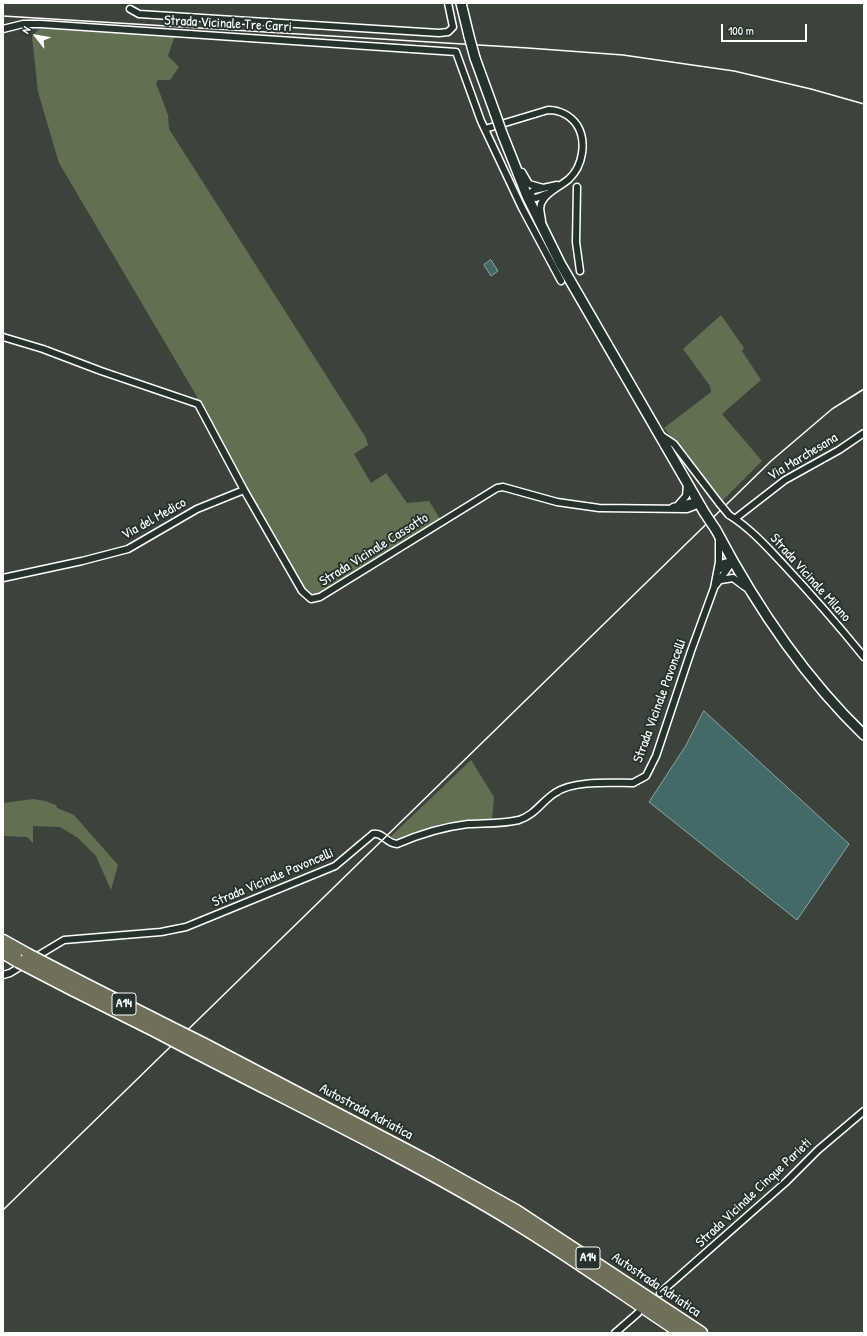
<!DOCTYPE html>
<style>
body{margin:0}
#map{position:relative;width:867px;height:1336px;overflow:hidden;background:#3c433a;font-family:"Patrick Hand",sans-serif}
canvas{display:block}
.frame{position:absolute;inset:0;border:4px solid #fff;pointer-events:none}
.north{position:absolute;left:16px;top:16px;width:40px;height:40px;-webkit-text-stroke:3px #26332d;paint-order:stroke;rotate:301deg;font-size:11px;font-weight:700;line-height:16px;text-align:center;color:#fff}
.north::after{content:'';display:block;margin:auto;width:14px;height:18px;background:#fff;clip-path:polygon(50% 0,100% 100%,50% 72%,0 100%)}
.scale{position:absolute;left:721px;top:24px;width:86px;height:18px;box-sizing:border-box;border:2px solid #fff;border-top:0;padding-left:5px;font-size:12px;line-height:14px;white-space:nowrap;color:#fff;-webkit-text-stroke:3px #26332d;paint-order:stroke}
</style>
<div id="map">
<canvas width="867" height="1336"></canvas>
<div class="frame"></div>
<div class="north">N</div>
<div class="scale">100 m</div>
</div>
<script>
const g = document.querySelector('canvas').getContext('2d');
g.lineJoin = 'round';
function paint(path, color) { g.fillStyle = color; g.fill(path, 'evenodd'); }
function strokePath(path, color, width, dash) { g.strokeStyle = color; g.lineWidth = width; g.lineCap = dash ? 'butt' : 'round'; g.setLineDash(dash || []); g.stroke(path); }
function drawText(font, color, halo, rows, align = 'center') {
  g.font = font + ' "Patrick Hand",sans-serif'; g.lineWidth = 4; g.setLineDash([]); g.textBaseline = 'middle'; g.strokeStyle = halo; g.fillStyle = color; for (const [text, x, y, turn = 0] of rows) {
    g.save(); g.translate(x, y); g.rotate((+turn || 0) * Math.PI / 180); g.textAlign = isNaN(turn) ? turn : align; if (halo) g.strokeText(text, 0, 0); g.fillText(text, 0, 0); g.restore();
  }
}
paint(new Path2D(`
 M40,21L177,29L168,56L179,67L170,80H158L156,83L168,115L169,129L366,438L368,445L354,454L371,483L386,473L407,503L429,501L441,520L318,597L306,594L193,401L197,398L196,395L59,163L38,92L32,36L40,28Z
 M721,315L744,348L742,351L761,380L722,414L762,461L721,502L664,428L711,392L710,386L683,349Z
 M471,760L494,797L492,822L464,824L397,842L387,840Z
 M33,799L45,801L56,805L57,808L74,815L118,865L111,890L96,856L78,838L60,827L33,826V843L27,837L3,836V803Z`), '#617052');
const water = new Path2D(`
 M491,260L498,271L491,276L484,265Z
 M704,711L849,844L797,920L649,802L685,747Z`);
paint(water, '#446969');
strokePath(water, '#8fa5a5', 1);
const street = new Path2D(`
 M130,9L139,14L439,33L448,32L453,27L448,3
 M3,29L23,24H41L456,52L481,121L522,208L561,281
 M485,129L548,110C559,110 570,115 577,125C587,141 583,166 569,179C561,186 548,191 543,200C538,207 541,213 542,221
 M522,172L529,184L543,188
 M577,187L576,242L580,271
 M527,196L534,190L557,185
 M527,196L536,198L546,194
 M3,337L43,349L101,371L198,404L244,490L302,591L311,599L320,597L497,488L503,487L557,502L599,508L687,509L700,504
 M662,436L674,444L719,503
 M679,504L686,496L687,485
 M673,507L693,502L699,503
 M729,515C750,528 766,546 783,564C811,594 838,625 864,657
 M736,518L785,480L839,450L864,433
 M3,578L82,561L128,549L197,509L244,490
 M721,580L733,578L745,587
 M716,585L733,561L724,563L720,569
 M34,958L64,940L161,932L186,927L335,866L373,834C383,832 387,844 397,844C420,834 443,827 468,824C485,823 502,824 519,820C535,815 542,801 555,793C573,780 612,783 633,783L646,776L656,756L691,651L714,588L719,562V538
 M3,975L10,973L25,964
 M660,1293L787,1181L818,1150L864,1111
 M615,1333L638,1313`);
const secondary = new Path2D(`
 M461,3L469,36
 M475,58L495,113
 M502,133L527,196L560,263L704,512
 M716,530C755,604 804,677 864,735`);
const highway = new Path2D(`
 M3,941L28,955
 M3,952L18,961
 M82,983L167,1026
 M74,990L158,1032
 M203,1044L432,1164L516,1211L701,1333
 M196,1052C302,1107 411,1159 513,1221C571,1256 626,1296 682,1333`);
strokePath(street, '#fff', 9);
strokePath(secondary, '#fff', 12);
strokePath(highway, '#fff', 15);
strokePath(street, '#26332d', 6);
strokePath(secondary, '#26332d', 9);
strokePath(highway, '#706f59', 12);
strokePath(new Path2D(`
 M3,16L528,48L623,55L734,71L811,89L864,104
 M3,1210L771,461L832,409L864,389`), '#fff', 1.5);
const streetBridge = new Path2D(`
 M719,503L729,515`);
const secondaryBridge = new Path2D(`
 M469,36L475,58
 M495,113L502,133
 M704,512L716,530`);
const highwayBridge = new Path2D(`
 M28,955L82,983
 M18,961L74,990
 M167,1026L203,1044
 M158,1032L196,1052`);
strokePath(streetBridge, '#fff', 9, []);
strokePath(secondaryBridge, '#fff', 12, []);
strokePath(highwayBridge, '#fff', 15, []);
strokePath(streetBridge, '#26332d', 6);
strokePath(secondaryBridge, '#26332d', 9);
strokePath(highwayBridge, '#706f59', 12);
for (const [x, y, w] of [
 [124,1004,24],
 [588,1258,24]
]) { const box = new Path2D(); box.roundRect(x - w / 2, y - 11, w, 22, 3); g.fillStyle = '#26332d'; g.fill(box); strokePath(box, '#fff', 1); }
drawText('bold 13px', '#fff', null, [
 ["A14",124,1004],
 ["A14",588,1258]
]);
drawText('14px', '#fff', '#26332d', [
 ["Strada Vicinale Tre Carri",228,24,3],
 ["Via Marchesana",803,457,-31],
 ["Via del Medico",154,519,-29],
 ["Strada Vicinale Cassotto",374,550,-32],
 ["Strada Vicinale Milano",810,578,48],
 ["Strada Vicinale Pavoncelli",660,701,-70],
 ["Strada Vicinale Pavoncelli",273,878,-23],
 ["Autostrada Adriatica",366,1112,28],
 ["Strada Vicinale Cinque Parieti",754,1193,-43],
 ["Autostrada Adriatica",656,1285,34]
]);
</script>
